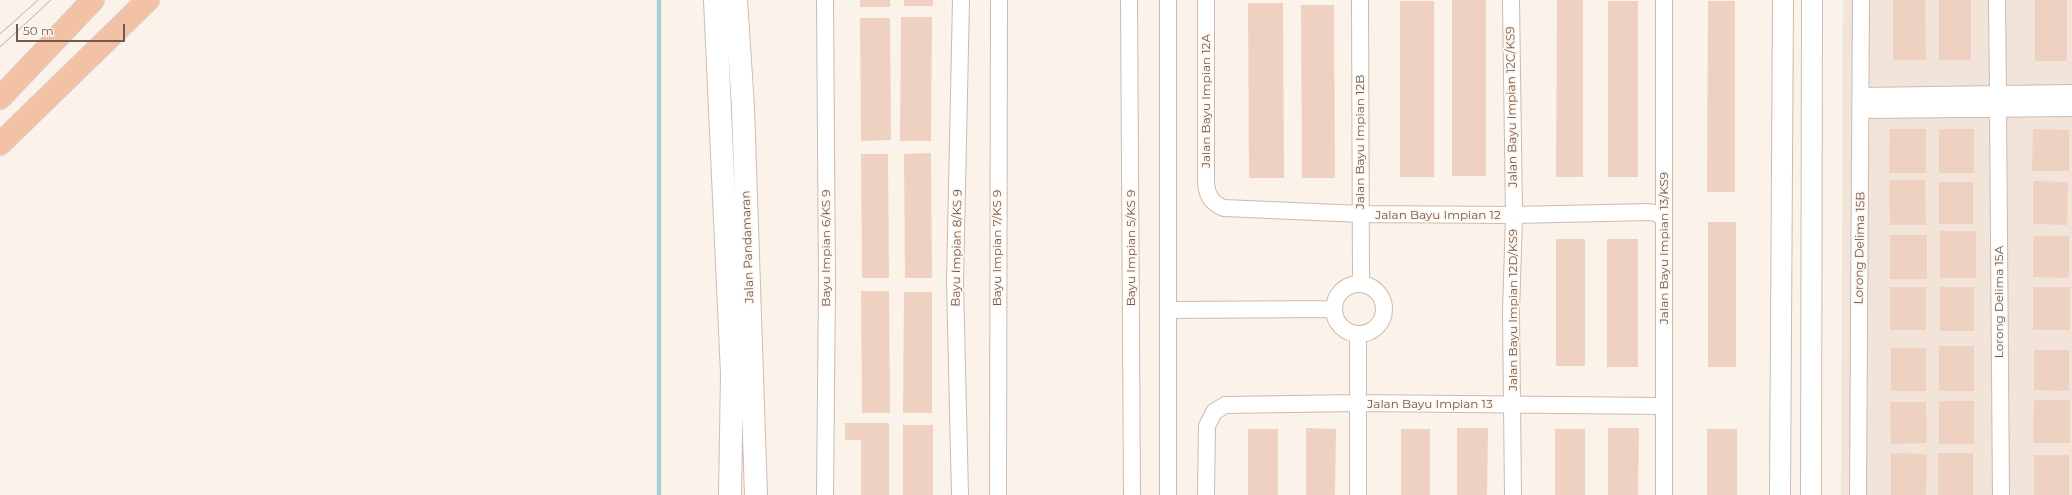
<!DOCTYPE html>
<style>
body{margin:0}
#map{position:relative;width:2072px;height:495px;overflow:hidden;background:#fbf3e9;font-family:Montserrat,sans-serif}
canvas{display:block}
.scale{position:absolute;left:16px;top:24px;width:109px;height:18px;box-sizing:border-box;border:2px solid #74594e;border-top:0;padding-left:5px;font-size:12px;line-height:14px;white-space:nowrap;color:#74594e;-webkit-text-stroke:3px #fef7ef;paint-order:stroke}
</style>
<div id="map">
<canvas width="2072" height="495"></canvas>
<div class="scale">50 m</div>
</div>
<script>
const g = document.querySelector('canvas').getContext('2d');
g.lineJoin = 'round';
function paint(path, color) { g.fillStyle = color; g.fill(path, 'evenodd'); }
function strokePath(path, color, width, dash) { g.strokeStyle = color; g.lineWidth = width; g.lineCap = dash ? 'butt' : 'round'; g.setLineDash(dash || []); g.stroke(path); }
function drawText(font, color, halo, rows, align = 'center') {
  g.font = font + ' Montserrat,sans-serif'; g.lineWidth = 3.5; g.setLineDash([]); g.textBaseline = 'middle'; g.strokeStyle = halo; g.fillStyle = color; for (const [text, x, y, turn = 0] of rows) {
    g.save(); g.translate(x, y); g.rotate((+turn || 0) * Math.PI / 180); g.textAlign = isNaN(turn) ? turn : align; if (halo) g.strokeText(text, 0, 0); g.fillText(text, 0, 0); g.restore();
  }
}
paint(new Path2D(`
 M1843,0H2072V495H1841Z`), '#f2e4d8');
strokePath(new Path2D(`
 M659,495V0`), '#a5d1d5', 4.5);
paint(new Path2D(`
 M860,0H890V7H860Z
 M904,0H933V6H904Z
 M1452,0H1486V176H1452Z
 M1557,0H1583V177H1556Z
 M1893,0H1925L1926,60H1893Z
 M1939,0H1971V60H1939Z
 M2035,0H2067V61H2035Z
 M1400,1H1434V177H1400Z
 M1608,1H1638V177H1608Z
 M1708,1H1735V192H1707Z
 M1248,3H1283L1284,178H1249Z
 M1301,5H1334L1335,178H1302Z
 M901,17H932L931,141H900Z
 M860,18H890L891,140L861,141Z
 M1890,129H1926V173H1889Z
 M1939,129H1974V173H1939Z
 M2033,129L2069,130V171H2032Z
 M931,153L932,278H905L904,154Z
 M861,154H888L889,278H862Z
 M1889,180H1925L1926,225H1890Z
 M2033,181L2068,182L2067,225L2033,224Z
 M1939,182H1973V224H1939Z
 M1708,222H1736V367H1708Z
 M1940,231H1976V278H1940Z
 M1890,235H1927V279H1890Z
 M2033,236H2069V278L2033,277Z
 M1556,239H1585V366H1556Z
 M1607,239H1638V367H1607Z
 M1890,287H1926V330H1890Z
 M1940,287H1974V331H1940Z
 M2033,287H2070V330H2033Z
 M861,291H889L890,413H862Z
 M904,292H932V413H903Z
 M1939,346H1974V391H1939Z
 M1891,348H1926V391H1891Z
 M2034,350H2069V391L2034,390Z
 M2034,400H2070V443H2033Z
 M1939,401H1974V444H1939Z
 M1890,402H1926L1927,443L1891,444Z
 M845,423H889V495H861V440H845Z
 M903,425H933V495H903Z
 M1306,428L1336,429L1335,495H1306Z
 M1457,428H1488L1487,495H1457Z
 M1608,428H1639L1638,495H1608Z
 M1248,429H1278V495H1248Z
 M1401,429H1430V495H1401Z
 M1555,429H1585V495H1555Z
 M1707,429H1737V495H1707Z
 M1891,453L1927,454L1926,495H1891Z
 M1938,453H1973V495H1938Z
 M2034,455H2069V495H2034Z`), '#efd1c2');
const minor = new Path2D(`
 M825,0L827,285L825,495
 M1129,0L1132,495
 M1168,0V495
 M1206,0V183C1207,195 1211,203 1224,208L1361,214L1514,215L1649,212L1660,214L1664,221
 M1360,0L1361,284
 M1511,0L1514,215L1511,313L1513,495
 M1997,0L1998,93
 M1861,96L2072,93
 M1998,108L2001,495
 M1861,110L2072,108
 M1334 309a25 25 0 1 1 50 0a25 25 0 1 1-50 0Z
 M1168,310L1333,309
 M1358,335V495
 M960,495L955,282L961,0
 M998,495L999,0
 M1206,495L1207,426L1214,412L1225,405L1358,403L1663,406
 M1664,495V0
 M1858,495L1861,0`);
const tertiary = new Path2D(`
 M1780,495L1783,0
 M1811,495L1812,0`);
const secondary = new Path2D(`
 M715,0L732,374L730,495
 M736,0L743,107L756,495`);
const trunk = new Path2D(`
 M0,98L93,0
 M0,144L148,0`);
strokePath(minor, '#cdbaaf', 18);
strokePath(tertiary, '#cdbaaf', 22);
strokePath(secondary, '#d1bcb0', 24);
strokePath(trunk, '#d8d1cd', 24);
strokePath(minor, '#fff', 16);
strokePath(tertiary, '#fff', 20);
strokePath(secondary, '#fff', 22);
strokePath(trunk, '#f3c2a6', 22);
strokePath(new Path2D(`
 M0,34L38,0
 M0,47L51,0`), '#b5a7c5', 1);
drawText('12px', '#74594e', '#fef7ef', [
 ["Jalan Bayu Impian 12A",1206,101,-90],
 ["Jalan Bayu Impian 12C/KS9",1512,107,-91],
 ["Jalan Bayu Impian 12B",1360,142,-90],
 ["Jalan Bayu Impian 12",1438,215],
 ["Jalan Pandamaran",748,247,-92],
 ["Bayu Impian 6/KS 9",826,248,-90],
 ["Bayu Impian 8/KS 9",957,248,-89],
 ["Bayu Impian 7/KS 9",997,248,-90],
 ["Bayu Impian 5/KS 9",1131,248,-90],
 ["Jalan Bayu Impian 13/KS9",1664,248,-90],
 ["Lorong Delima 15B",1860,248,-89],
 ["Lorong Delima 15A",1999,302,-90],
 ["Jalan Bayu Impian 12D/KS9",1513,310,-90],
 ["Jalan Bayu Impian 13",1430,404]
]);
</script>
